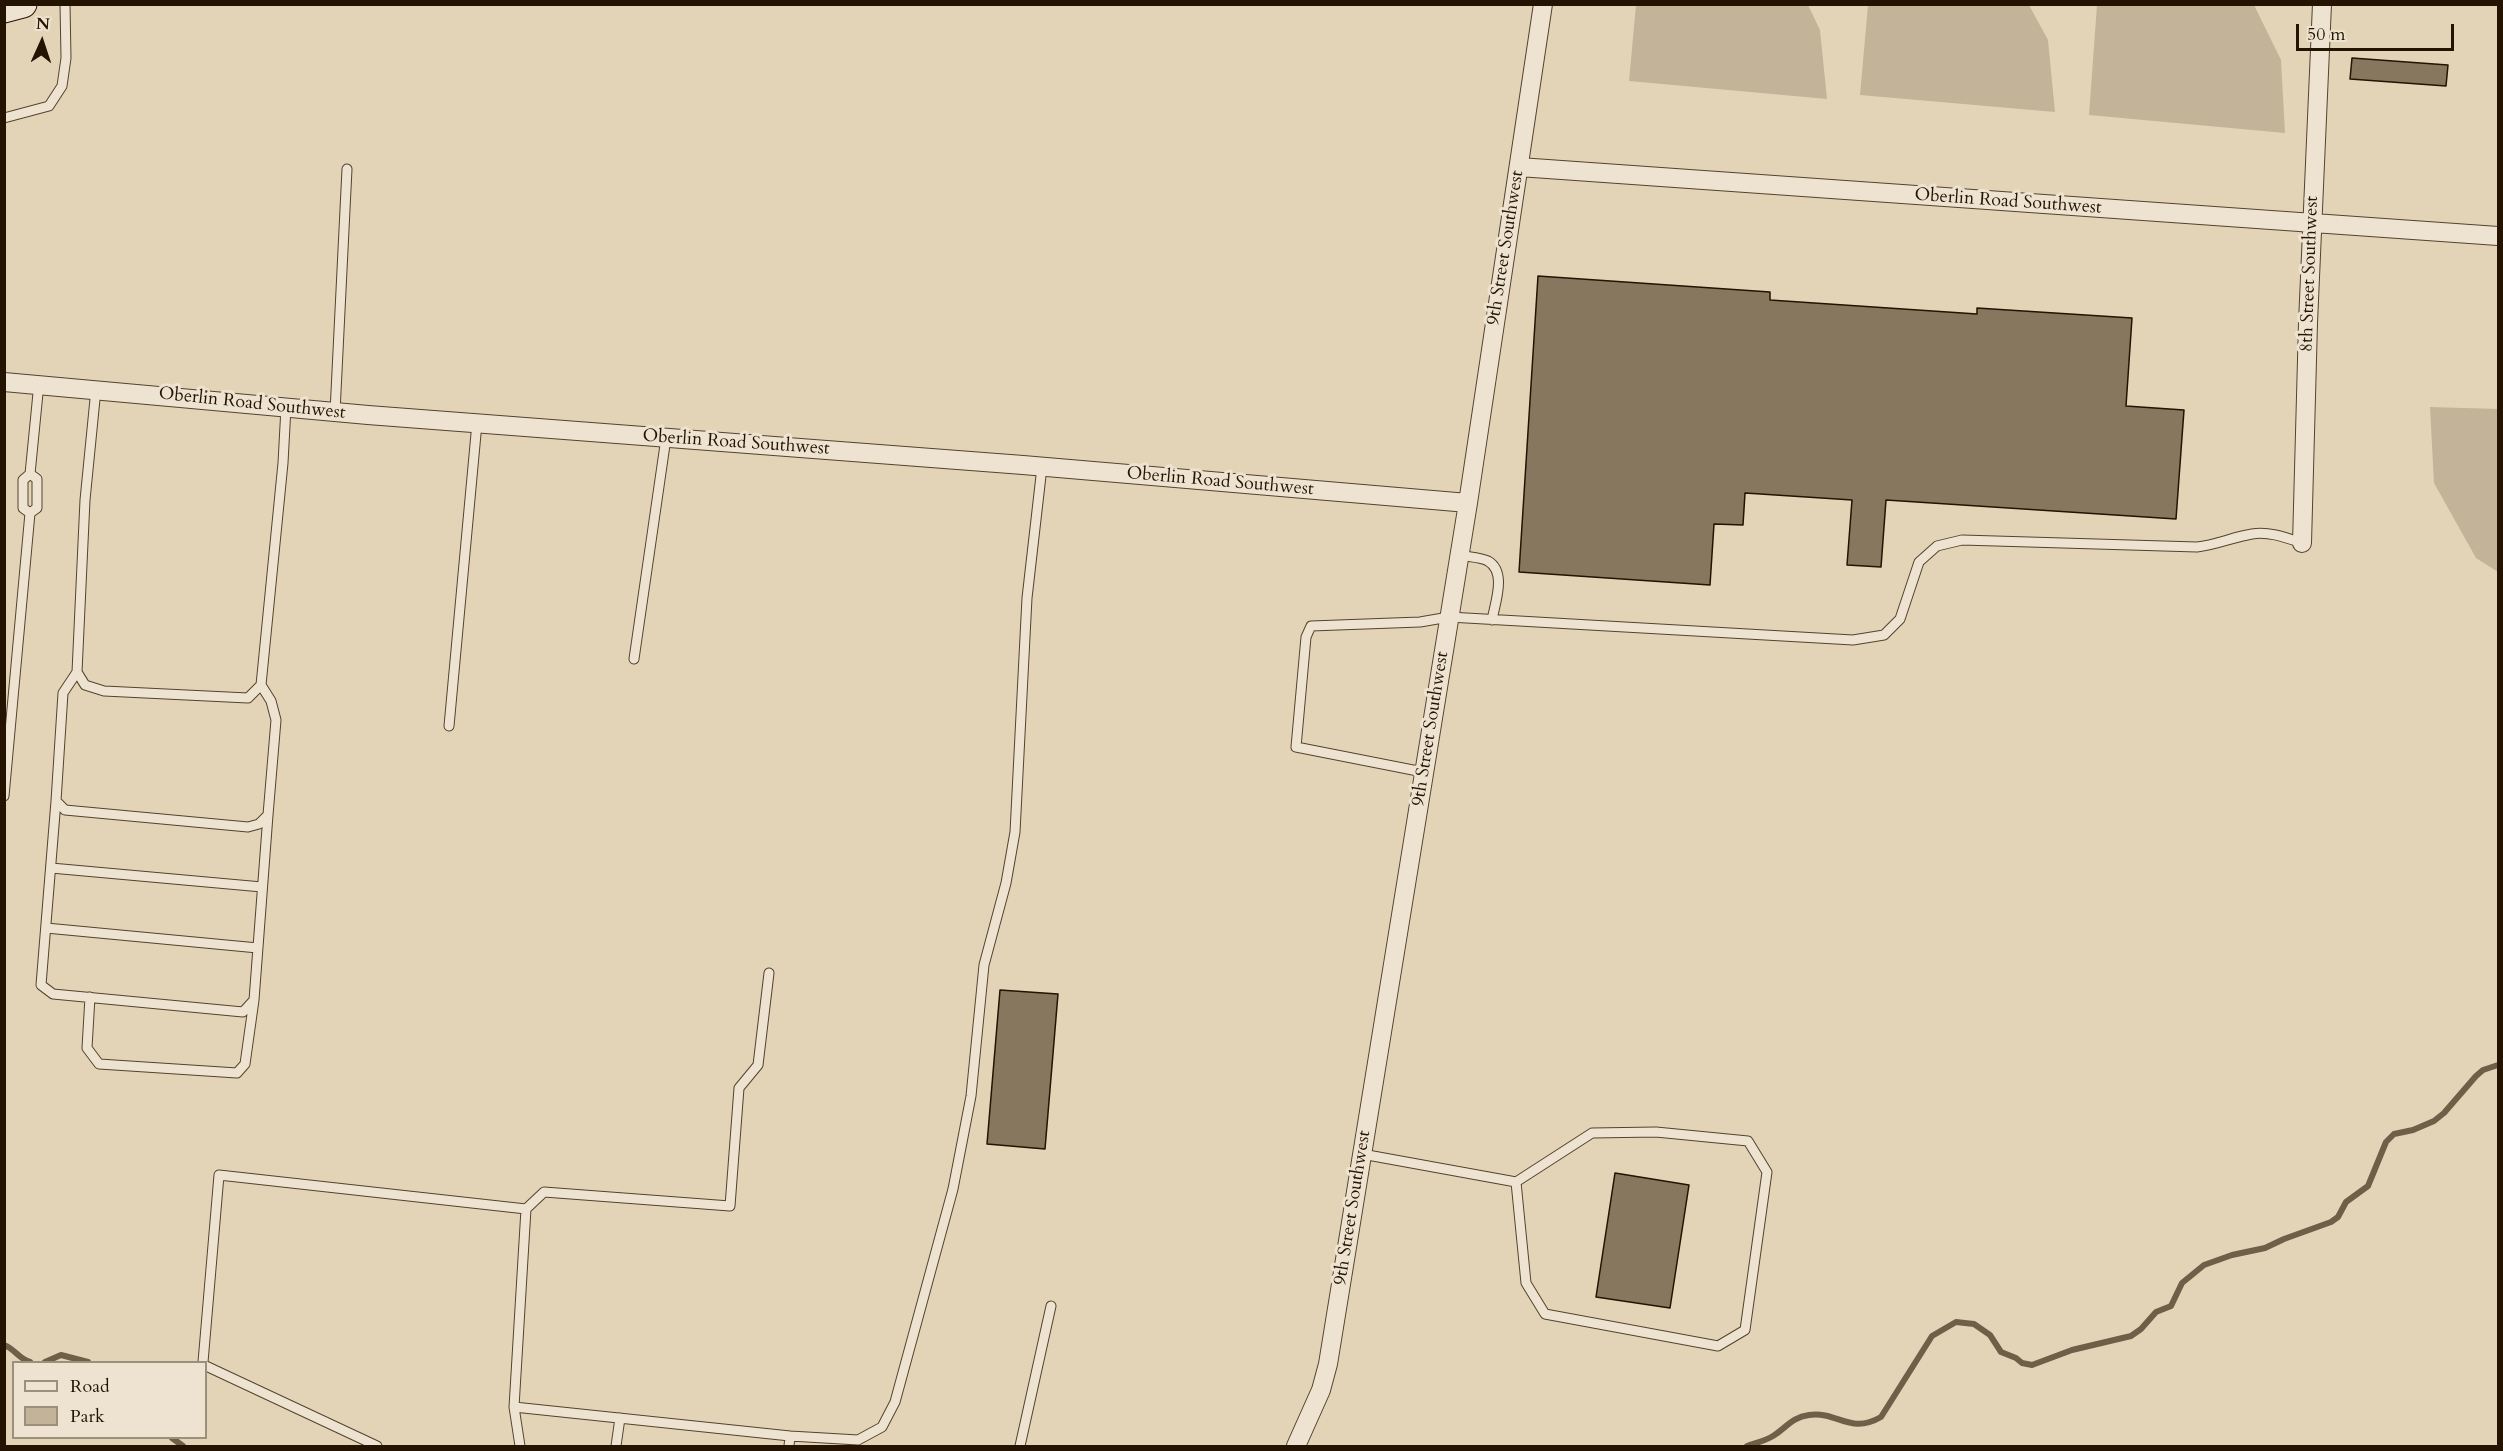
<!DOCTYPE html>
<style>
body{margin:0}
#map{position:relative;width:2503px;height:1451px;overflow:hidden;background:#e4d4b7;font-family:Cardo,serif}
canvas{display:block}
.frame{position:absolute;inset:0;border:6px solid #231300;pointer-events:none}
.legend{position:absolute;left:12px;top:1361px;width:195px;height:78px;box-sizing:border-box;background:#ede3d0;border:2px solid #9c907d;margin:0;padding:8px 10px;list-style:none;font-size:18px;color:#231300}
.legend li{display:flex;align-items:center;gap:12px;height:30px}
.legend b{width:30px;border:2px solid #9c907d}
.north{position:absolute;left:12px;top:12px;width:60px;height:60px;-webkit-text-stroke:4px #ede3d0;paint-order:stroke;rotate:3deg;font-size:16px;font-weight:700;line-height:24px;text-align:center;color:#231300}
.north::after{content:'';display:block;margin:auto;width:21px;height:27px;background:#231300;clip-path:polygon(50% 0,100% 100%,50% 72%,0 100%)}
.scale{position:absolute;left:2296px;top:24px;width:158px;height:27px;box-sizing:border-box;border:3px solid #231300;border-top:0;padding-left:8px;font-size:18px;line-height:21px;white-space:nowrap;color:#231300;-webkit-text-stroke:4px #ede3d0;paint-order:stroke}
</style>
<div id="map">
<canvas width="2503" height="1451"></canvas>
<div class="frame"></div>
<ul class="legend">
<li><b style="height:8px;background:#ede3d0"></b>Road</li>
<li><b style="height:16px;background:#c3b398"></b>Park</li>
</ul>
<div class="north">N</div>
<div class="scale">50 m</div>
</div>
<script>
const g = document.querySelector('canvas').getContext('2d');
g.lineJoin = 'round';
function paint(path, color) { g.fillStyle = color; g.fill(path, 'evenodd'); }
function strokePath(path, color, width, dash) { g.strokeStyle = color; g.lineWidth = width; g.lineCap = dash ? 'butt' : 'round'; g.setLineDash(dash || []); g.stroke(path); }
function drawText(font, color, halo, rows, align = 'center') {
  g.font = font + ' Cardo,serif'; g.lineWidth = 6; g.setLineDash([]); g.textBaseline = 'middle'; g.strokeStyle = halo; g.fillStyle = color; for (const [text, x, y, turn = 0] of rows) {
    g.save(); g.translate(x, y); g.rotate((+turn || 0) * Math.PI / 180); g.textAlign = isNaN(turn) ? turn : align; if (halo) g.strokeText(text, 0, 0); g.fillText(text, 0, 0); g.restore();
  }
}
paint(new Path2D(`
 M1636,5H1808L1820,30L1827,99L1629,81Z
 M1868,5H2029L2048,40L2055,112L1860,95Z
 M2097,5H2254L2281,60L2285,133L2089,115Z
 M2430,407L2498,409V572L2476,558L2434,483Z`), '#c3b398');
strokePath(new Path2D(`
 M4,1345C15,1349 19,1359 30,1362
 M45,1362L61,1355L88,1362
 M172,1438L183,1446
 M1747,1446C1755,1443 1765,1441 1773,1436C1786,1428 1792,1417 1809,1415C1838,1411 1850,1435 1881,1417L1932,1336L1956,1322L1974,1324L1990,1335L2001,1352L2016,1358L2022,1363L2032,1365L2072,1350L2131,1336L2141,1329L2156,1312L2171,1306L2182,1283L2204,1265L2232,1255L2265,1248L2284,1239L2331,1222L2338,1217L2346,1202L2368,1186L2386,1142L2394,1134L2413,1130L2434,1121L2444,1113L2476,1076L2483,1070L2498,1065`), '#6f5f49', 6);
const building = new Path2D(`
 M2352,58L2448,65L2446,86L2350,79Z
 M1538,276L1770,292V300L1977,314V308L2132,318L2126,406L2184,410L2176,519L1886,500L1881,567L1847,565L1852,500L1745,493L1743,525L1714,524L1710,585L1519,572Z
 M1000,990L1058,994L1045,1149L987,1144Z
 M1615,1173L1689,1185L1670,1308L1596,1297Z`);
paint(building, '#87775f');
strokePath(building, '#231300', 1.5);
const lane = new Path2D(`
 M4,118L49,106L62,86L66,58L65,4
 M96,389L85,500L77,672L63,693L56,801L65,810L248,827L259,824L268,815L276,720L271,701L261,685
 M335,412L347,169
 M30,513L23,508V480L30,474L39,383
 M1459,555C1468,557 1480,557 1488,561C1507,572 1495,603 1492,620
 M634,659L666,438
 M77,672L85,685L104,691L248,698L261,685L283,463L286,407
 M449,726L477,423
 M1423,772L1296,747L1306,637L1311,626L1420,622L1449,617L1853,640L1884,635L1900,619L1919,562L1937,546L1962,540L2197,547C2216,545 2233,537 2252,534C2269,531 2287,538 2302,543
 M4,796L30,513L37,508V479L30,474
 M56,801L41,985L53,994L243,1012L254,1000L268,815
 M51,868L262,887
 M46,928L258,948
 M90,997L87,1048L99,1064L237,1073L245,1064L254,1000
 M1362,1154L1516,1182L1592,1133L1656,1132L1748,1141L1767,1172L1745,1330L1718,1346L1545,1314L1526,1283L1516,1182
 M203,1362L219,1175L526,1209L544,1192L730,1206L739,1088L758,1065L769,973
 M206,1366L377,1446
 M514,1407L526,1209
 M790,1436L858,1440L882,1427L895,1402L953,1189L971,1096L984,965L1006,883L1015,832L1027,598L1042,467
 M520,1446L514,1407L790,1436L789,1446
 M616,1446L620,1418
 M1020,1446L1051,1306`);
const street = new Path2D(`
 M1519,167L2498,236
 M4,382L368,415L1023,465L1468,503
 M2302,543L2308,323L2322,4
 M1296,1446L1321,1390L1328,1364L1468,503L1543,4`);
const secondary = new Path2D(`
 M4,9L23,4`);
strokePath(lane, '#53432e', 11);
strokePath(street, '#53432e', 20);
strokePath(secondary, '#231300', 29);
strokePath(lane, '#ede3d0', 9);
strokePath(street, '#ede3d0', 18);
strokePath(secondary, '#ede3d0', 27);
drawText('18px', '#231300', '#ede3d0', [
 ["Oberlin Road Southwest",2008,202,4],
 ["9th Street Southwest",1506,248,-81],
 ["8th Street Southwest",2310,274,-88],
 ["Oberlin Road Southwest",252,404,6],
 ["Oberlin Road Southwest",736,443,4],
 ["Oberlin Road Southwest",1220,482,5],
 ["9th Street Southwest",1431,729,-81],
 ["9th Street Southwest",1353,1208,-81]
]);
</script>
